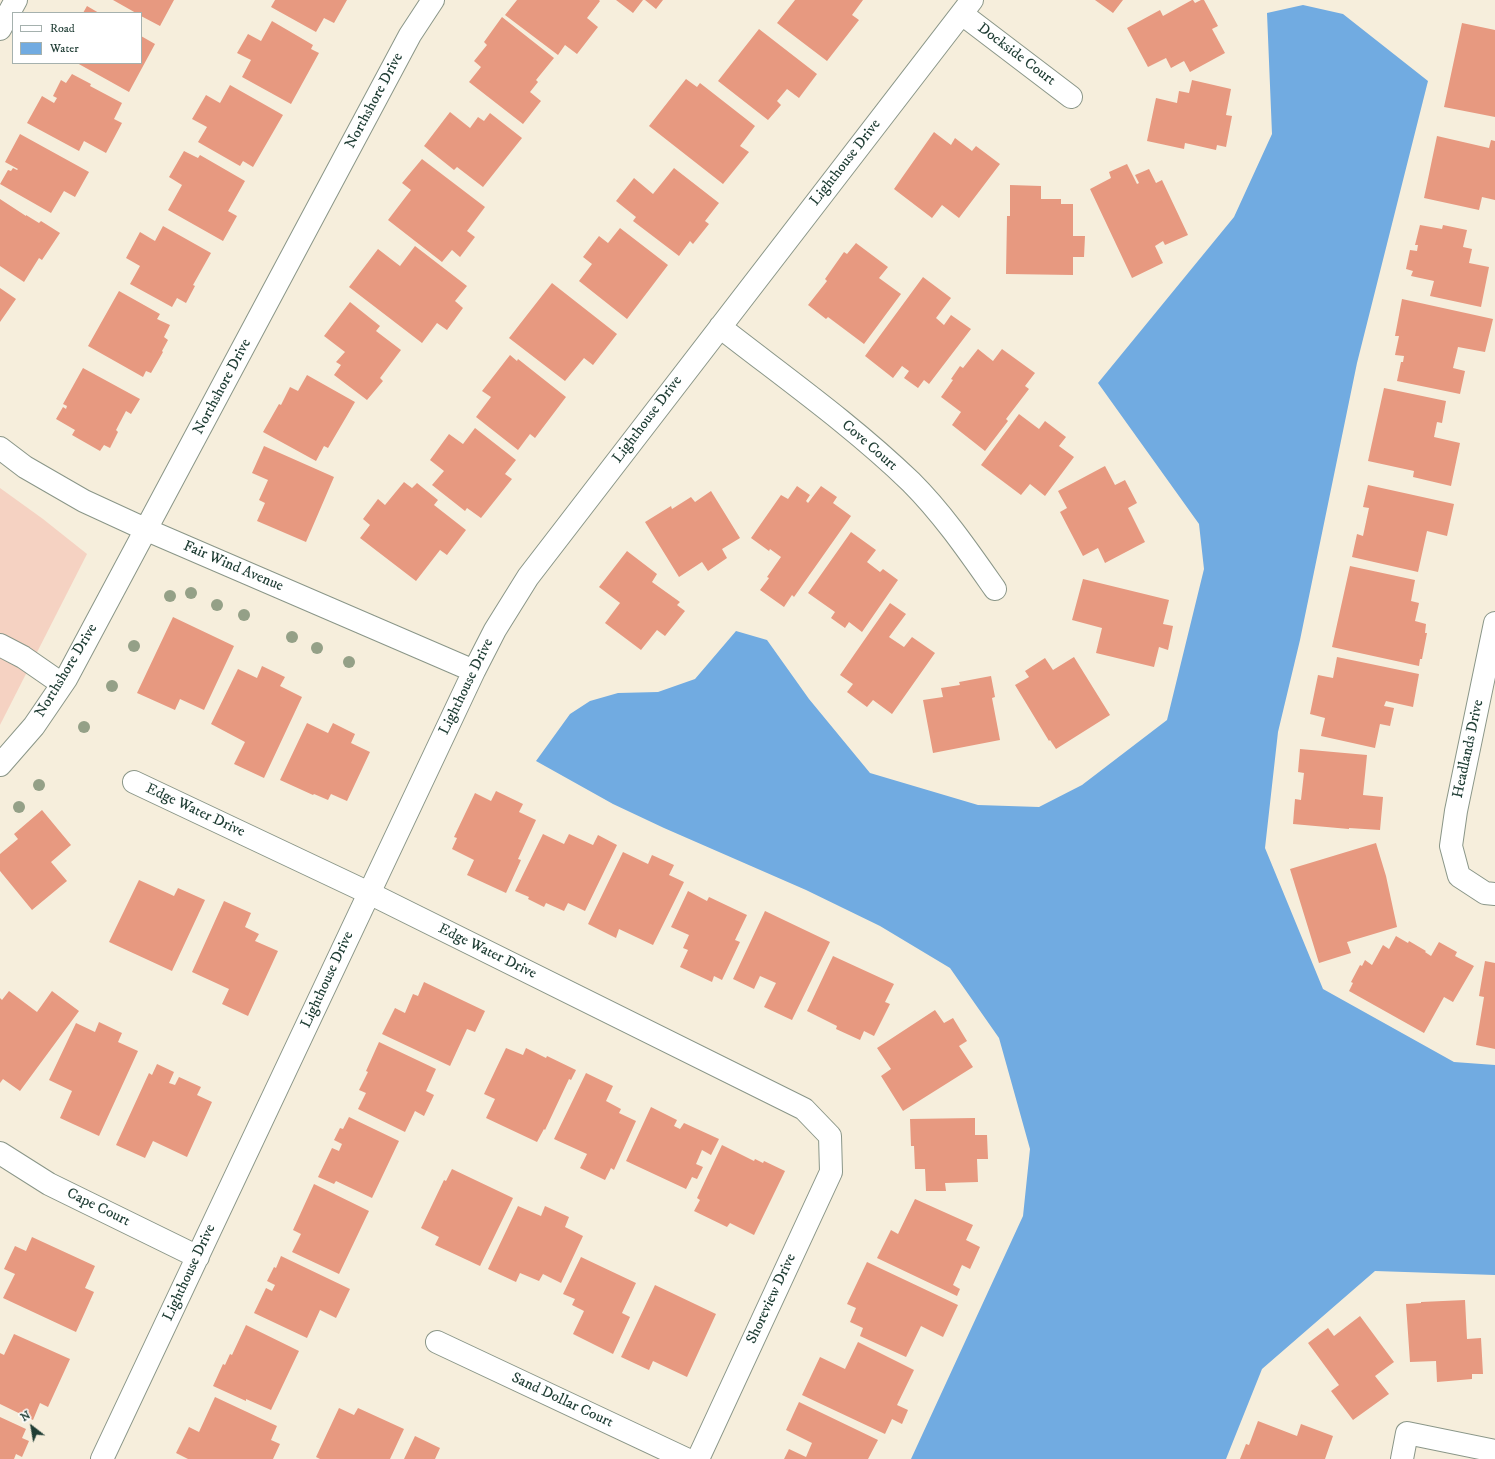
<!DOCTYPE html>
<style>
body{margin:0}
#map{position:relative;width:1495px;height:1459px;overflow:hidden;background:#f6eedc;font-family:"IM FELL DW Pica",serif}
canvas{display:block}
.legend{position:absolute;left:12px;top:12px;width:130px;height:52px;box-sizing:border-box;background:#fff;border:1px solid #a5b1ae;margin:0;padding:5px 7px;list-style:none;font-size:12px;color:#1f3d34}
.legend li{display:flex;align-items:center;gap:8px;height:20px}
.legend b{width:20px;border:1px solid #a5b1ae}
.north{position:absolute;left:12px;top:1407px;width:40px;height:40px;-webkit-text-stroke:3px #fff;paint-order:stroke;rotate:329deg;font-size:11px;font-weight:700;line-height:16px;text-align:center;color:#1f3d34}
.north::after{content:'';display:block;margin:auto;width:14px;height:18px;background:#1f3d34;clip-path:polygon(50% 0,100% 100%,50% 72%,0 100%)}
</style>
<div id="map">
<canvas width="1495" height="1459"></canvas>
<ul class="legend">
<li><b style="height:5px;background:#fff"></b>Road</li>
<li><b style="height:11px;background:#71abe1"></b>Water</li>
</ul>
<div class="north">N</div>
</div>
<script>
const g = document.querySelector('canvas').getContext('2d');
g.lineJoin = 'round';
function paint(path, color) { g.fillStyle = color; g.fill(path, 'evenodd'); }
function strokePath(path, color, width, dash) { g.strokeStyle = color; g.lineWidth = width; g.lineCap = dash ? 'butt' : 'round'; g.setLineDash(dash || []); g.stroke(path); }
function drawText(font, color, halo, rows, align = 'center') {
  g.font = font + ' "IM FELL DW Pica",serif'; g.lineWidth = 3; g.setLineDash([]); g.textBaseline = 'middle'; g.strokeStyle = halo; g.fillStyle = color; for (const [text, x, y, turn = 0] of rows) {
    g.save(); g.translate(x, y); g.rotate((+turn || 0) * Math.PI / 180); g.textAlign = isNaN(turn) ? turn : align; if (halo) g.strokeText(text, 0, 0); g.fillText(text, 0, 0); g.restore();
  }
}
paint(new Path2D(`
 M0,488L43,519L87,554L0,725Z`), '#f5d2c2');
paint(new Path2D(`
 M1303,5L1343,14L1428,81L1357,363L1300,640L1278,732L1265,848L1323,989L1454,1062L1495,1065V1275L1375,1271L1262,1369L1226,1459H911L1023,1216L1030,1149L999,1038L950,968L880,926L806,890L664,828L613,804L536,761L570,714L590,701L618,693L658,692L695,679L736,631L767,640L809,699L870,773L978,805L1039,807L1082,785L1167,720L1204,569L1199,524L1098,383L1234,217L1272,134L1267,13Z`), '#71abe1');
paint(new Path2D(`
 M113,0H174L160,26L141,16V13H136Z
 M275,0H347L334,23L324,18L316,32L271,7Z
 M517,0H599L600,1L587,18L598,27L577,54L565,45L558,55L505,15Z
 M616,0H643L633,13Z
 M645,0H663L656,9Z
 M795,0H863L852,15L859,20L827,61L777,23Z
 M1095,0H1123L1113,13Z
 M1192,0H1193L1195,3L1201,0H1204L1218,26L1212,29L1225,53L1190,72L1184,61L1171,68L1166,58L1148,67L1127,28L1160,10L1163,16Z
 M87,6L99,13H83Z
 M502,17L554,58L536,80L538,82L530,92L541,101L523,124L469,82L481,67L474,61L487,45L484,42Z
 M272,21L313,45L311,49L319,53L291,104L242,77L251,60L237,53L248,34L261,41Z
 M1462,23L1495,30V117L1444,107Z
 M759,29L817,74L799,98L787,89L777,101L781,105L768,120L718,81Z
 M141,36L155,44L129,92L77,63H141Z
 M72,74L91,84L90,86L122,103L114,119L122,123L106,153L84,141L79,151L27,123L42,96L54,103L57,98L53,96L61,80L66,83Z
 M686,79L697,87L700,83L755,126L740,146L749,152L723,184L649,126Z
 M1192,80L1231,89L1226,115L1232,116L1226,147L1217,145L1216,150L1185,143L1184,149L1147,141L1156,98L1177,103L1179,91L1189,93Z
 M230,85L283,115L253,167L243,161L240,166L198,142L207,127L192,119L206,95L220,103Z
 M450,112L470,128L478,117L484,121L490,113L522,138L483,187L457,167L454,170L424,146Z
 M934,132L951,145L955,138L972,151L976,146L1000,164L959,218L942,205L932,218L894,189Z
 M20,134L89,172L75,197L64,191L51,213L0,184L8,170L11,171L13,168L17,170L18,169L5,162Z
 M1437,136L1489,148L1491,140L1495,141V200L1482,197L1479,210L1424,198Z
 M184,151L198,158L200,155L245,181L228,211L237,216L223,241L168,210L182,185L169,177Z
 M422,159L485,207L467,231L475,237L460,257L452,250L442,262L388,220L411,190L402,183Z
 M1127,164L1137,184L1139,183L1135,175L1149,169L1156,183L1162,180L1188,235L1165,245L1163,241L1155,246L1163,263L1132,278L1090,189L1111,178L1109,172Z
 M674,168L719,203L705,221L709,224L693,244L690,241L679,256L633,221L636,217L616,201L634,178L653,194Z
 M1010,185L1041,186V199H1061V204H1073V236H1085L1084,257H1073V275L1006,274L1007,216H1010Z
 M0,199L26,216V215L39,223L41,221L60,233L42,260L39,258L24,282L0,266Z
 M1420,225L1442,229L1443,225L1467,230L1463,247L1472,249L1469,263L1489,267L1481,307L1430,296L1434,281L1411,276L1413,271L1406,269L1410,250L1417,251L1418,245H1415Z
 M163,226L211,253L193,285L195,286L186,303L177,298L172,307L130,284L140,266L126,258L140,232L155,241Z
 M620,228L668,265L627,319L579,281L592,264L583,257L599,236L608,243Z
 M856,243L888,267L879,278L901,294L864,344L828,317L826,319L808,305L827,281L825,279L844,252L847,254Z
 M415,246L467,286L455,301L463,308L447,330L437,323L422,343L349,287L378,249L400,266Z
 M923,277L951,298L936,318L944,325L951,315L971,329L929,384L924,380L918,388L904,378L909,371L902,366L893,378L865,356Z
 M552,283L617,334L593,365L584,358L565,381L509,338Z
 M0,288L16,299L0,322Z
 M119,291L160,314L157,319L170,325L164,337L168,340L162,351L163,352L151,373L146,371L143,377L88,346Z
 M1402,299L1493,319L1485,352L1458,347L1453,368L1465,371L1460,394L1397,381L1401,362H1403L1404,356L1395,355L1399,336H1395Z
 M350,302L380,326L376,331L401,350L380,378L383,381L367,400L334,375L341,365L336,362L345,352L324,336Z
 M978,349L993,361L1002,349L1035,373L1025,386L1029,389L1006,419L1008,421L985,451L952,425L961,412L941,397L953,380L951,379L960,366L963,368Z
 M510,355L517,361L518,359L566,397L535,438L530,434L518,450L476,417L491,397L482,391Z
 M83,368L140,399L131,414L126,411L116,430L118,432L110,448L104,445L100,451L72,435L75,430L56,419L63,407L66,409L67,406L63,404Z
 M307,375L355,402L328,448L324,446L316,461L263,432L279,404L281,405L290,387L298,391Z
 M1384,388L1446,401L1442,423L1437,422L1434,437L1460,443L1451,486L1413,477L1414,471L1368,461Z
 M1019,414L1039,429L1045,421L1066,437L1059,446L1074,457L1045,496L1030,484L1021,495L981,465Z
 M475,428L516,460L505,474L512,479L481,518L467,508L465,511L432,485L444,471L430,460L449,434L463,444Z
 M264,446L334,477L306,542L257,521L265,503L259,500L268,480L252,473Z
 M1105,466L1115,485L1125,480L1137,503L1128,508L1145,542L1105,563L1098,548L1083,556L1060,512L1067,508L1058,491Z
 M404,482L412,488L417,483L438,500L434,505L466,530L447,555L440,550L416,581L360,538L370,525L363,519L378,499L385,505Z
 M1368,485L1454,504L1447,536L1427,531L1418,572L1352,557L1357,534L1363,536L1369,508L1363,507Z
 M797,486L810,495L806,501L808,503L821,486L837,497L833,503L851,516L794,597L792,595L784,607L760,590L769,578L767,577L781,557L770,549L769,551L751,538L781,495L788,499Z
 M711,491L740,538L722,549L727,558L708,571L702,562L679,577L645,522L671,506L672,509L691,497L695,502Z
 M851,532L876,550L867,562L880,572L883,569L898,580L862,632L849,622L845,628L831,618L835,612L808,593Z
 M627,551L657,574L652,582L680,602L677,605L685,611L665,636L657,630L641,650L605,623L620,603L599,587Z
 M1350,566L1415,580L1411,601L1419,603L1415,621L1426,624L1425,633H1427L1422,659H1420L1419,666L1332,647Z
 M1083,579L1169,600L1163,624L1173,626L1168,650L1159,647L1154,667L1096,653L1102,628L1072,620Z
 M890,603L906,614L889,637L904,647L912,637L935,653L892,714L873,700L867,707L847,692L853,684L840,675Z
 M173,617L234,646L204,710L180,699L175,710L137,693Z
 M1074,657L1110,715L1056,749L1050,740L1049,741L1015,685L1029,677L1025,671L1045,658L1053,670Z
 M1337,657L1419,674L1413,707L1386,701L1384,706L1394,708L1390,726L1380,724L1375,748L1321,736L1325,718L1310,714L1318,675L1333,678Z
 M262,666L285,677L280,686L302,697L264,778L234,764L245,742L211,724L238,669L257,678Z
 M991,676L995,697L992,698L1000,740L933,753L923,700L943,697L941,688L960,685L959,682Z
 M307,723L328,733L333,723L355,734L351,743L370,752L347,801L331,794L328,800L314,794L313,795L280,780Z
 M1300,749L1367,755L1363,795L1383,797L1380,830L1349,828V829L1293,824L1295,799L1301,800L1304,773L1298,772Z
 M496,791L523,804L519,812L536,820L518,859L521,860L506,893L467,875L474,860L452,849L457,838L454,837L475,793L491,801Z
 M42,810L71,845L51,862L67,881L32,910L0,871V854L18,839L14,834Z
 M543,834L564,844L569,834L593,845L598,835L617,845L585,911L568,903L564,911L546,903L544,907L528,899L529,897L515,891Z
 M1376,843L1386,876L1397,927L1347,942L1351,953L1319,963L1290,869Z
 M623,852L648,864L652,855L674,865L669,875L684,882L653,945L619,929L616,938L588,924Z
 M139,880L174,896L178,888L205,900L172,971L109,942Z
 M688,891L707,901L709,897L747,915L735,940L740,942L722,980L714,976L712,982L680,967L688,950L683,948L689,935L671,927Z
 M224,901L251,913L245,927L259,934L255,941L278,951L248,1016L222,1004L229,989L192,972Z
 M765,911L830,942L792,1020L764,1007L776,983L760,976L754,989L733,979Z
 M1396,936L1408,943L1409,941L1426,951L1425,952L1431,956L1439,942L1457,952L1455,956L1474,966L1453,1002L1444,997L1424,1033L1349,991L1353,983L1351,982L1360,965L1362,966L1365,960L1372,965L1383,945L1389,949Z
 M833,956L894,984L885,1002L890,1004L874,1036L864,1031L860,1040L836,1029L837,1026L807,1011Z
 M1485,961L1495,963V1049L1476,1045L1484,997L1479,996Z
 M424,982L485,1011L475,1032L467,1029L450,1066L382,1034L395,1008L405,1013L413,994L418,996Z
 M9,991L37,1012L52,991L79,1011L20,1091L3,1079L0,1083V998L2,1000Z
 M935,1010L944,1023L953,1018L967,1041L959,1046L973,1067L903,1111L881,1076L891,1069L877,1048Z
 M99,1022L122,1033L118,1042L138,1051L99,1136L60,1118L72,1091L49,1080L76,1023L95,1032Z
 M379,1042L436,1069L426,1091L434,1095L424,1116L415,1111L405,1132L358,1109L366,1093L359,1090L368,1072L366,1071Z
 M506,1048L523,1055L526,1048L546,1058L547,1056L576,1070L571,1080L569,1079L545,1130L544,1129L537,1142L486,1118L495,1099L484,1094Z
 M157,1064L174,1072L169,1083L175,1085L179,1077L201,1087L197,1095L212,1102L187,1157L153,1141L145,1158L116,1145L149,1073L152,1075Z
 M586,1073L613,1086L606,1101L621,1109L619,1113L636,1121L614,1170L611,1168L605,1180L580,1168L587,1154L554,1139Z
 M651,1107L677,1120L674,1126L680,1129L684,1123L719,1139L711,1155L702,1150L696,1164L703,1167L697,1179L692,1177L686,1189L626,1161Z
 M349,1117L399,1141L372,1198L336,1181L334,1184L318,1177L332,1148L339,1151L342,1144L334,1140L340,1128L343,1129Z
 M975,1118V1135H987L988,1159H977L978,1182L945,1183L946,1191H926L925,1169H915L914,1146H911L910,1119Z
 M722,1145L754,1161L755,1159L763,1163L764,1161L785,1171L754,1235L730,1223L727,1227L694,1211L700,1200L697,1198Z
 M452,1169L513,1198L480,1266L435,1245L439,1237L421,1228L444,1180L446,1181Z
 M314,1184L369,1211L339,1274L292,1252L301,1234L293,1230Z
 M915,1199L973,1225L966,1240L980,1247L970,1269L962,1265L953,1285L960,1289L957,1296L877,1258L891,1230L898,1234Z
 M518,1206L541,1216L545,1206L569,1217L565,1227L583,1236L561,1283L543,1274L539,1281L520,1273L516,1282L488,1269Z
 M32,1237L95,1266L85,1288L94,1292L76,1332L3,1298L15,1274L4,1269L15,1246L26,1251Z
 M281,1256L350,1289L336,1318L320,1310L307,1338L254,1313L266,1288L272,1291L275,1285L267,1281L274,1267L276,1268Z
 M581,1257L636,1283L622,1313L630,1317L613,1354L573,1334L584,1311L572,1305L575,1299L563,1294Z
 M867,1262L958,1305L943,1337L921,1326L906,1357L860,1336L863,1328L850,1322L856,1308L847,1304Z
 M655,1285L716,1314L687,1377L653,1361L649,1370L621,1357Z
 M1465,1300L1467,1339L1481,1338L1483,1374H1472V1379L1437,1382L1436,1361L1410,1362L1406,1304L1421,1303V1302Z
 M1360,1316L1394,1362L1375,1376L1389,1394L1353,1420L1331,1391L1339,1385L1308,1343L1328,1328L1334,1336Z
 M246,1325L299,1351L271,1410L246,1399V1401L213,1386L223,1364L225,1365L230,1354L232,1355Z
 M14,1334L70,1359L48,1407L40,1403L33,1420L0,1404V1353L4,1355Z
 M858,1342L914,1370L897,1405L908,1410L902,1424L892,1419L885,1434L802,1395L820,1357L845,1369Z
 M215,1397L277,1426L271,1440L280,1444L273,1459H188L176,1453L189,1427L199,1432Z
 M799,1402L878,1440L868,1459H784L789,1449L806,1457L812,1443L786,1430Z
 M339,1408L354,1415L358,1408L404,1429L390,1459H320L316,1457Z
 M0,1417L26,1429L22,1438L29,1441L22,1457L16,1454L14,1459H0Z
 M1258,1421L1297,1436L1301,1424L1333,1436L1325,1459H1240L1246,1444L1249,1445Z
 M415,1436L440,1448L435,1459H404Z`), '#e79980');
const minor = new Path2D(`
 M962,14L1071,97
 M0,29L16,0
 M720,327C784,377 852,425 911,482C943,514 969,552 995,589
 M0,448L25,467L84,501L147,530L474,671
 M1495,623L1456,811L1451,846L1459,876L1485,893L1495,894
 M0,645L23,657L62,684
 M0,765L34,726L66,679L410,35L433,0
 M134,782L369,893L804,1109L830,1136L831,1172L698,1459
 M0,1153L49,1184L198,1257
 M437,1342L686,1459
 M102,1459L474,671L495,630L528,577L972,0
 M1402,1459L1407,1433L1495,1451`);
strokePath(minor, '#8a9688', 24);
strokePath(minor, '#fff', 22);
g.fillStyle = '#94a087';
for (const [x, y] of [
 [191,593],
 [170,596],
 [217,605],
 [244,615],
 [292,637],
 [134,646],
 [317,648],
 [349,662],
 [112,686],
 [84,727],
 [39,785],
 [19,807]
]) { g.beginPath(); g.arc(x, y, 6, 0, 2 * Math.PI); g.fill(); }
drawText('15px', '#1f3d34', '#fff', [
 ["Dockside Court",1016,55,37],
 ["Northshore Drive",375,101,-62],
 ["Lighthouse Drive",846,163,-52],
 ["Northshore Drive",223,387,-62],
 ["Lighthouse Drive",648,420,-53],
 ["Cove Court",869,446,41],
 ["Fair Wind Avenue",233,567,23],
 ["Northshore Drive",67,671,-59],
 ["Lighthouse Drive",467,687,-64],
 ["Headlands Drive",1469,749,-78],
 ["Edge Water Drive",195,811,25],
 ["Edge Water Drive",487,952,26],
 ["Lighthouse Drive",328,980,-65],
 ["Cape Court",98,1208,26],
 ["Lighthouse Drive",190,1273,-65],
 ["Shoreview Drive",772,1299,-65],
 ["Sand Dollar Court",562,1401,25]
]);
</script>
